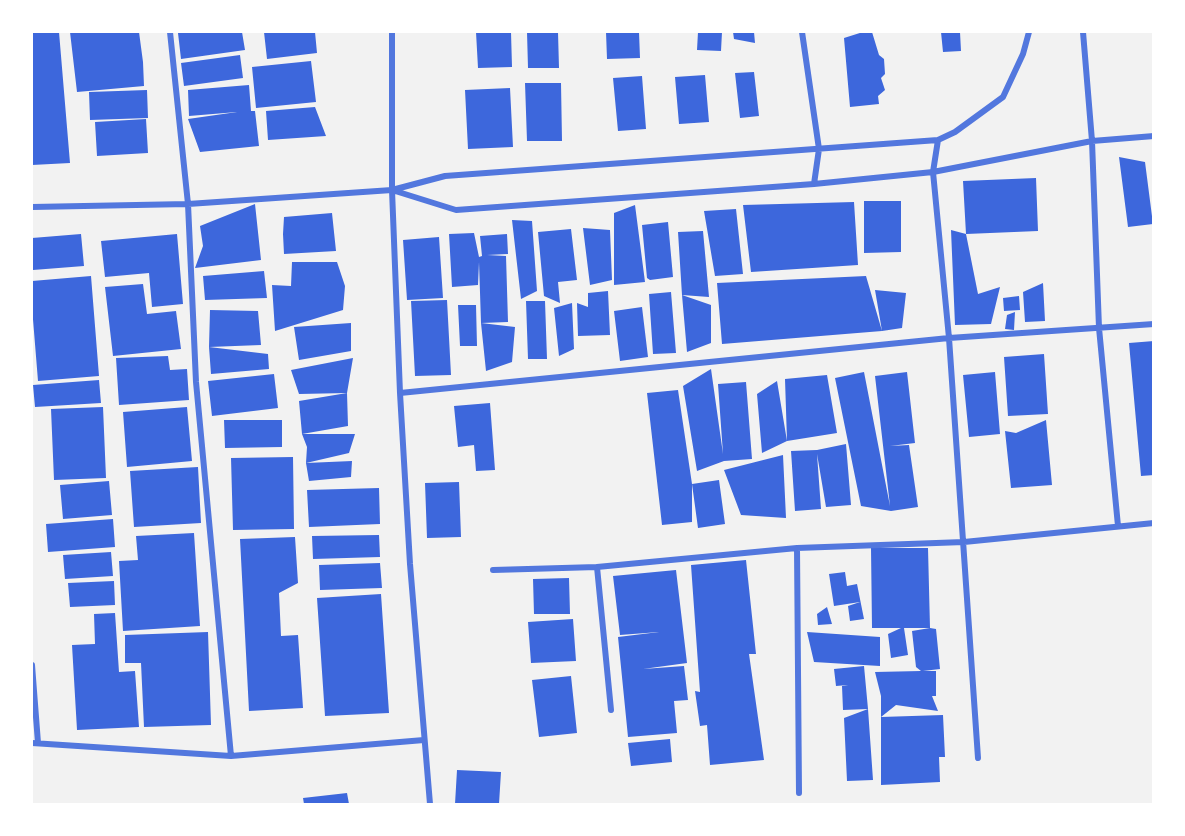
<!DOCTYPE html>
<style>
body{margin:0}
#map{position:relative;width:1185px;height:836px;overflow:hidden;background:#f2f2f2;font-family:"Fira Sans Condensed",sans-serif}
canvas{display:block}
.frame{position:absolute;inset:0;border:33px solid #fff;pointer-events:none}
</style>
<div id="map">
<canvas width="1185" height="836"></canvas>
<div class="frame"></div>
</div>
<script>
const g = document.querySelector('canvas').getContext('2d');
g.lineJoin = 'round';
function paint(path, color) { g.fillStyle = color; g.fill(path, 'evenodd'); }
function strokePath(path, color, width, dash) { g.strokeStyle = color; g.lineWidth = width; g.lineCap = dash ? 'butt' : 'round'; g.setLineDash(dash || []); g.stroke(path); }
paint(new Path2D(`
 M32,32H59L70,163L32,165Z
 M70,32H139L143,62L144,86L77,92Z
 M189,32H242L245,50L181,59L178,33Z
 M264,32H315L317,53L267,59Z
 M476,32H511L512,67L478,68Z
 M527,32H558L559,68H528Z
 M606,32H639L640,58L607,59Z
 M698,32H722L721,51L697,50Z
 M733,32H754L755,43L734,39Z
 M863,32H872L879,55L884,59L885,74L881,78L885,90L878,96L879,104L850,107L844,38Z
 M941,32H960L961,51L943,52Z
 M240,55L243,78L184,86L181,63Z
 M311,61L316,102L256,108L252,67Z
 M754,72L759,116L740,118L735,73Z
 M705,75L709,122L679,124L675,77Z
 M642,76L646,129L618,131L613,78Z
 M525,83H561L562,141H527Z
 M249,85L251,111H255L259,146L200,152L188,119L237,112L189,116L188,90Z
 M510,88L513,147L468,149L465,90Z
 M147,90L148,118L90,120L89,92Z
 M315,107L326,136L268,140L266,111Z
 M146,119L148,153L97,156L95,122Z
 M1119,157L1145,162L1153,224L1128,227Z
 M1036,178L1038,231L966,234L963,181Z
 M864,201H901V252L864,253Z
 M854,202L858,265L751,272L743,205Z
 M255,204L261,260L195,268L203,246L200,226Z
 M635,205L645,282L614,285V213Z
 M736,209L743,274L715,276L704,211Z
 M332,213L336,251L284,254L283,234L284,217Z
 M512,220L532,221L537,291L521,299Z
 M668,222L673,277L650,280L647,278L642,225Z
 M583,228L610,230L612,280L590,285Z
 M571,229L577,280L558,282L560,303L544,296L538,232Z
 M951,230L966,234L978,294L1000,287L991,324L955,325Z
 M703,231L709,297L682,295L711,305V343L687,352L682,295L678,232Z
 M474,233L479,257L482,256L480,236L507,234L508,254L487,255L506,256L508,322L481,323L515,327L512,362L486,371L481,323L479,262L478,285L452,287L449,234Z
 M81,234L84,266L33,270L32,238Z
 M177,234L183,304L152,307L149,273L105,277L101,241Z
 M439,237L443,298L407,300L403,240Z
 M292,262H337L345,286L343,310L275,331L272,285L291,286Z
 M264,271L267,298L205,300L203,276Z
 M91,276L99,376L38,381L32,307V281Z
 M866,276L882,331L722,344L717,283Z
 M1043,283L1045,321L1025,322L1023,292Z
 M143,284L147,314L176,311L181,349L113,356L105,287Z
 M875,290L906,293L902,328L882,331Z
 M608,291L610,335L578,336L577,303L588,307V293Z
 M671,292L676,353L653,354L649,294Z
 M1019,296L1020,310L1004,311L1003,298Z
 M447,300L451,375L415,376L411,301Z
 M526,301H545L547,359H528Z
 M572,303L574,349L559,356L554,308Z
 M458,305H476L477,346H460Z
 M642,307L648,357L620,361L614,311Z
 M210,310L258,311L261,345L209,347Z
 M1015,312L1014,330L1005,329L1007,315Z
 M351,323V351L299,360L294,327Z
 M1154,341V475L1141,476L1129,343Z
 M209,347L268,354L269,369L211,374Z
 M1044,354L1048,414L1008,416L1004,357Z
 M168,356L170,370L187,369L189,400L119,405L116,358Z
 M353,358L347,393L348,426L302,434H355L349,453L306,463L352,461L351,477L309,481L306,463L307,447L302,434L299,401L347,393L299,394L291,370Z
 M711,369L723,454L718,384L746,382L752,459L724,461L697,471L683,386Z
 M864,372L890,506L875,376L907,372L915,443L890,446L909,445L918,507L891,511L861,506L835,378Z
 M995,372L1000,434L969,437L963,375Z
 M274,374L278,408L212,416L208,381Z
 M827,375L837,433L787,441L762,453L757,394L777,381L787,441L785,379Z
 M99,380L101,403L35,407L33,385Z
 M678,390L692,484V522L662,525L647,393Z
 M490,403L495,470L476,471L474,445L458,447L454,406Z
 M103,407L106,478L54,480L51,409Z
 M187,407L192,461L127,467L123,412Z
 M224,420H282V447L225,448Z
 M1046,420L1052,485L1011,488L1005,431L1016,433Z
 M846,444L851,505L826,507L817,454L821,509L795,511L791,451L817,450Z
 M783,455L786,518L741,515L724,470Z
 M293,457L294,529L233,530L231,458Z
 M198,467L201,523L134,527L130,471Z
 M719,480L725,524L698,528L692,484Z
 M109,481L112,515L63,519L60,485Z
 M459,482L461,537L427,538L425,483Z
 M379,488L380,524L309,527L307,490Z
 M113,519L115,547L48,552L46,524Z
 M194,533L200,626L123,631L119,561L138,560L136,536Z
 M379,535L380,557L313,559L312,536Z
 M295,537L298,583L279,593L281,636L298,635L303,708L249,711L240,539Z
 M871,548H928L930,628L936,629L940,669L923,671H936V696H932L938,711L896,705L881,717L943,715L945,757H939L940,782L881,785V696L875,672L921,671L916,667L912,631L930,628H904L908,655L891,658L888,634L901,628H872Z
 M111,552L113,576L65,579L63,555Z
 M746,560L756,654H749L764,760L710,765L707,725L700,726L695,691L700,692L691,565Z
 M380,563L382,588L320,590L319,565Z
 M676,570L687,663L643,669L684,666L688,700L674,701L677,733L628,737L618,637L659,632L620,635L613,576Z
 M845,572L847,586L857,584L864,619L850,621L848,606L860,602L834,606L829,574Z
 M569,578L570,614H534L533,579Z
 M114,581L115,605L70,607L68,583Z
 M381,594L389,713L325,716L317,598Z
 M827,607L832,624L818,625L817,614Z
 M115,613L119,672L135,671L139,727L77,730L72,645L95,644L94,614Z
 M573,619L576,661L531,663L528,622Z
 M208,632L211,725L144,727L141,663H125V635Z
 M807,632L880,637V666L814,662Z
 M864,666L868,709L873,780L847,781L844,718L868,709L843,710L842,686L848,685L836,686L834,669Z
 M571,676L577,733L539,737L532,680Z
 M670,739L672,762L631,766L628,743Z
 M457,770L501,772L499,804H455Z
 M347,793L349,804H304L303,798Z`), '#3d67dc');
strokePath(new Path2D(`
 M170,32L188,204L196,382L231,756
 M392,32V190L400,393L410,564L430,804
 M802,32L819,149L814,184
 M1083,32L1092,141L1099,328L1118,526
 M938,140L933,172L949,338L978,758
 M392,190L445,176L938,140L955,132L1003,97L1023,54L1029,32
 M32,207L188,204L392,190L456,210L814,184L933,172L1092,141L1154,136
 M400,393L949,338L1154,324
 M797,548L799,793
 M597,567L611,710
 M493,570L597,567L797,548L964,542L1154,523
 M32,665L38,743
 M32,743L231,756L424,740`), '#5277de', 6);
</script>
